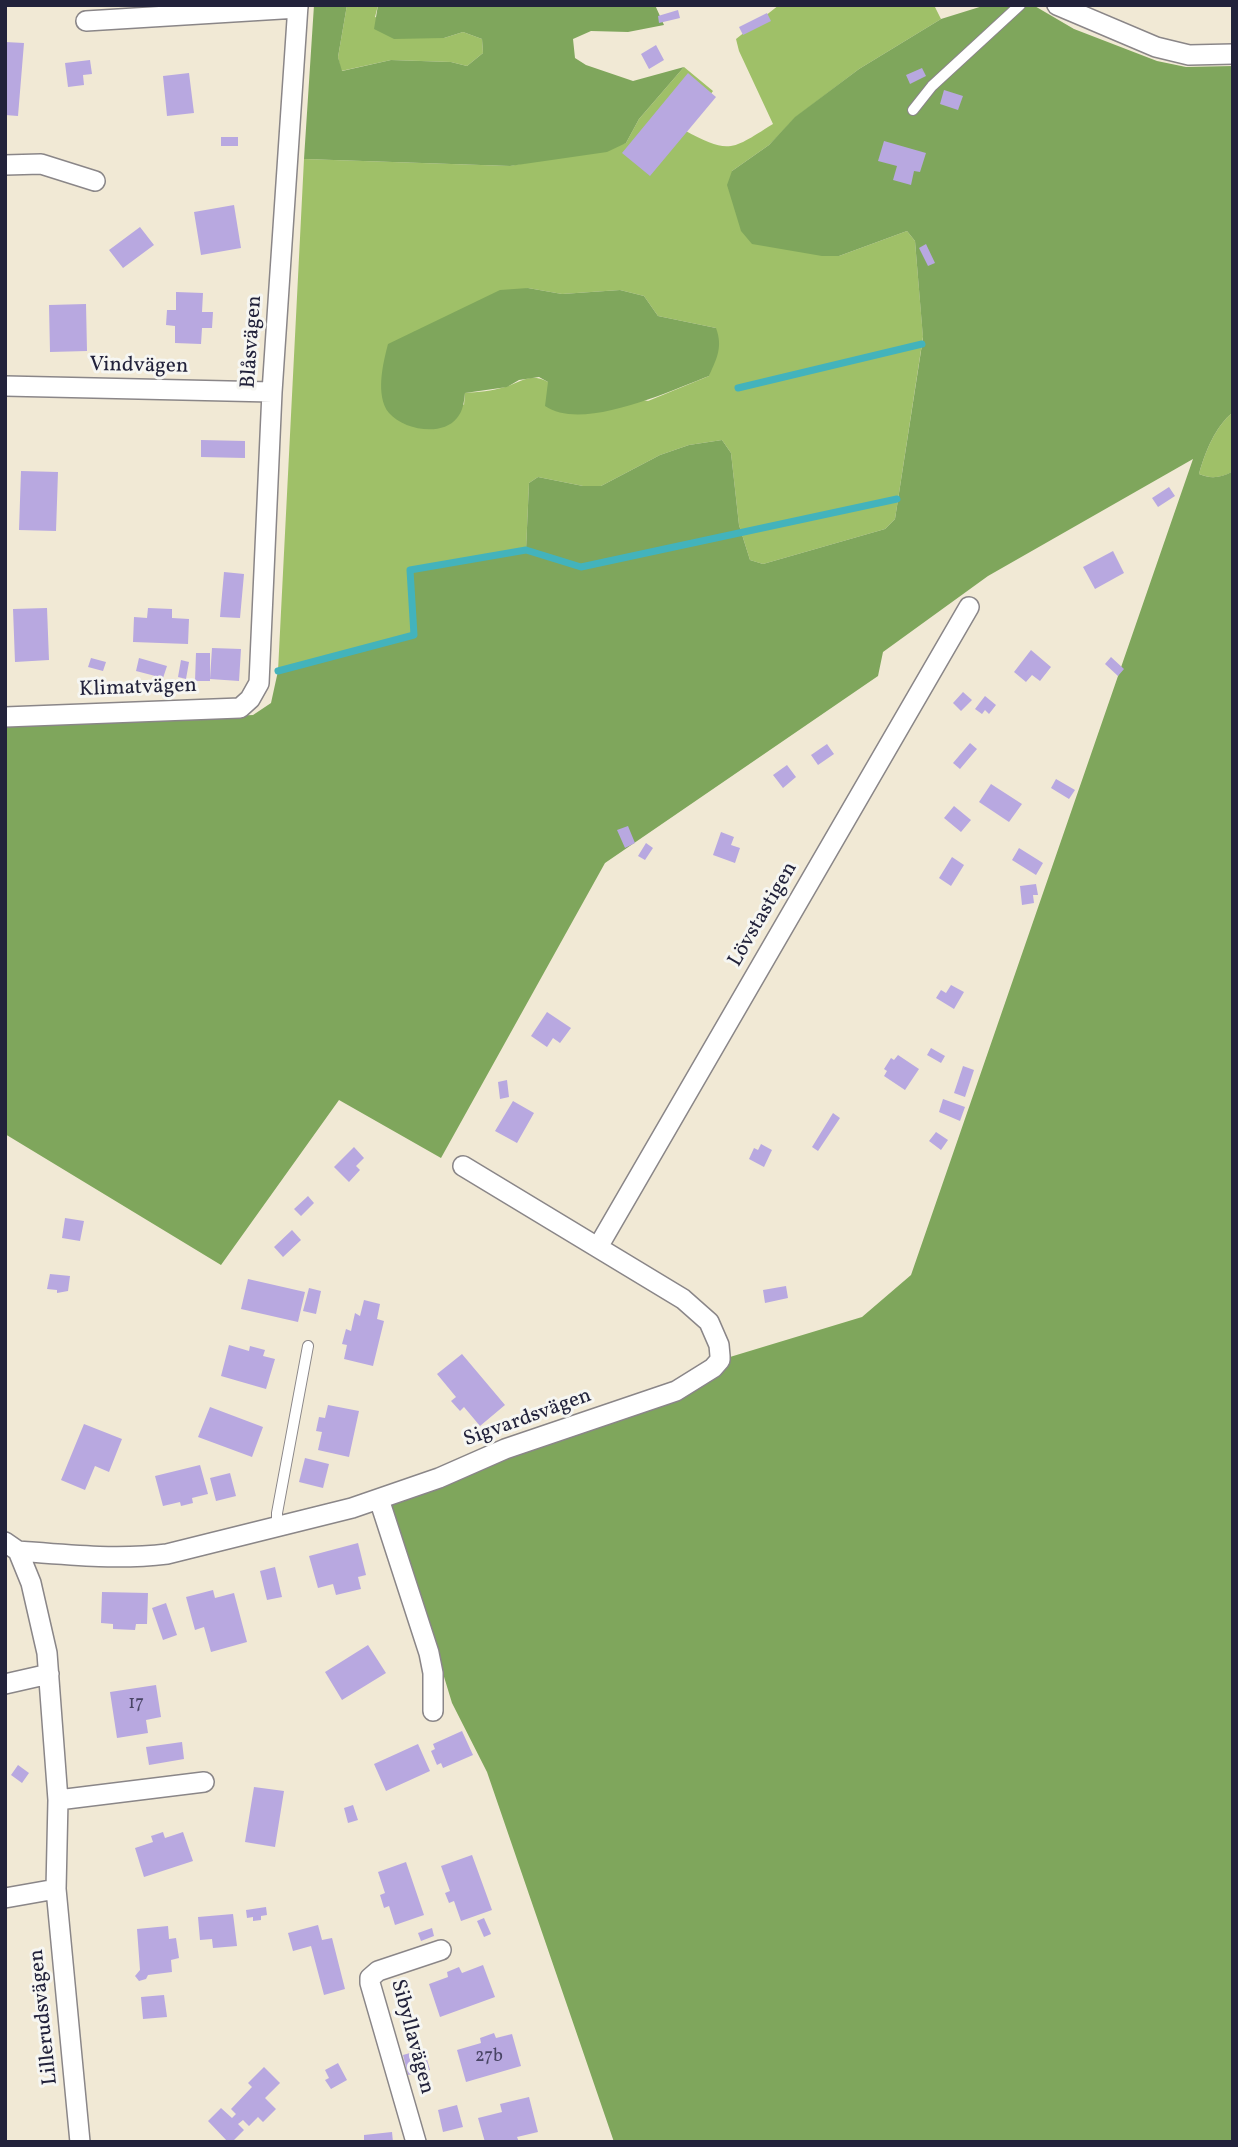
<!DOCTYPE html>
<meta charset="utf-8">
<style>
body{margin:0}
#map{position:relative;width:1238px;height:2147px;overflow:hidden;background:#f1e9d5;font-family:Vollkorn,serif}
canvas{display:block}
.frame{position:absolute;inset:0;border:7px solid #22223b;pointer-events:none}
</style>
<div id="map">
<canvas width="1238" height="2147"></canvas>
<div class="frame"></div>
</div>
<script>
const g = document.querySelector('canvas').getContext('2d');
g.lineJoin = 'round';
function paint(path, color) { g.fillStyle = color; g.fill(path, 'evenodd'); }
function strokePath(path, color, width, dash) { g.strokeStyle = color; g.lineWidth = width; g.lineCap = dash ? 'butt' : 'round'; g.setLineDash(dash || []); g.stroke(path); }
function drawText(font, color, halo, rows, align = 'center') {
  g.font = font + ' Vollkorn,serif'; g.lineWidth = 6; g.setLineDash([]); g.textBaseline = 'middle'; g.strokeStyle = halo; g.fillStyle = color; for (const [text, x, y, turn = 0] of rows) {
    g.save(); g.translate(x, y); g.rotate((+turn || 0) * Math.PI / 180); g.textAlign = isNaN(turn) ? turn : align; if (halo) g.strokeText(text, 0, 0); g.fillText(text, 0, 0); g.restore();
  }
}
paint(new Path2D(`
 M347,5H378L375,17L444,38L463,32L482,39L483,53L467,66L451,62L391,60L341,71L338,57Z
 M779,5H934L941,19L859,69L796,117L769,145L732,171L839,256L907,231L915,241L923,337L895,519L885,529L763,564L750,560L739,525L731,453L722,440L689,445L660,455L601,486H583L538,477L529,483L526,550L410,570L414,635L278,671L304,159L510,166L626,143L639,119L684,67L713,91L684,130C730,155 731,150 773,124L739,51L736,39ZM528,288L562,294L620,290L644,296L658,316L716,328L709,376L648,401L548,382C530,372 522,382 505,387C492,391 478,392 465,393L464,405L388,345L421,329Z
 M1233,412V471C1223,478 1210,479 1199,474C1205,452 1215,427 1233,412Z`), '#9fc068');
paint(new Path2D(`
 M314,5H347L338,57L342,71L391,60L451,62L467,66L483,53L482,39L463,32L444,38L394,39L374,29L378,5H655L664,25L628,32L591,31L573,39L575,58L586,65L633,81L684,67L639,119L626,143L607,152L510,166L304,159Z
 M986,5H1033L1074,29L1157,61L1186,67L1233,66V412C1215,427 1205,452 1199,474C1210,479 1222,478 1233,471V2140L614,2142L487,1772L452,1703L389,1496L628,1408L720,1360L862,1317L911,1275L1193,459L988,576L883,652L878,676L605,863L441,1158L339,1100L221,1265L5,1134V727L253,715L271,703L278,671L414,635L410,570L526,550L529,483L538,477L583,486H601L660,455L689,445L722,440L731,453L739,525L750,560L763,564L885,529L895,519L923,338L915,241L907,231L839,256H822L752,244L741,231L727,185L732,171L769,145L795,117L859,69L941,19Z
 M528,288L562,294L620,290L644,296L658,316L716,328C723,347 717,358 709,376C670,391 582,432 545,406L548,382L539,377L519,380L507,387L465,393C464,402 463,411 457,418C442,437 404,430 389,413C375,396 383,363 388,344L500,290Z`), '#7fa65c');
strokePath(new Path2D(`
 M738,388L922,344
 M278,671L414,635L410,570L526,550L581,567L897,499`), '#43b3bc', 7);
paint(new Path2D(`
 M678,10L680,18L659,23L658,16Z
 M767,13L771,21L743,35L739,27Z
 M5,42L24,43L18,116L5,115Z
 M656,45L664,60L649,69L641,54Z
 M90,60L92,74L83,75L84,85L68,87L65,63Z
 M922,68L926,76L910,84L906,75Z
 M189,73L194,113L167,116L163,76Z
 M688,73L716,97L650,176L622,153Z
 M944,90L963,96L958,110L940,104Z
 M221,137H238V146H221Z
 M884,141L926,153L920,172L914,171L911,185L893,180L897,166L878,161Z
 M234,205L241,248L201,255L194,212Z
 M140,227L154,245L123,268L109,250Z
 M926,244L935,263L928,266L919,248Z
 M176,292L203,293L202,312H213L212,328H202L201,344L175,343V326L166,325L167,310H176Z
 M86,304L87,351L50,352L49,305Z
 M201,440L245,441V458L201,457Z
 M21,471L58,472L56,531L19,530Z
 M1169,487L1175,496L1158,507L1152,498Z
 M1113,551L1124,573L1095,589L1083,567Z
 M224,572L244,574L240,618L220,617Z
 M47,608L49,660L15,662L13,609Z
 M148,608L172,609V618L189,619L188,644L133,642L134,617L147,618Z
 M212,648L241,649L239,681L210,679Z
 M1031,650L1051,667L1040,681L1032,675L1026,682L1014,672Z
 M196,653H210V681H195Z
 M1111,657L1124,669L1118,676L1105,664Z
 M91,658L106,662L103,671L88,667Z
 M139,658L167,666L163,678L136,671Z
 M181,660L189,662L186,679L178,677Z
 M963,692L972,700L961,711L953,703Z
 M985,696L996,705L989,714L985,710L982,714L975,709Z
 M970,743L977,749L960,769L953,763Z
 M827,744L834,754L818,765L811,755Z
 M787,765L796,777L783,788L773,775Z
 M1056,779L1075,790L1069,799L1051,788Z
 M991,784L1022,804L1009,822L979,802Z
 M954,806L971,820L961,832L944,818Z
 M628,826L635,843L625,848L617,830Z
 M721,832L734,837L731,845L740,848L735,863L713,855Z
 M646,843L653,848L645,860L638,856Z
 M1019,848L1043,863L1036,875L1012,860Z
 M952,857L964,865L951,886L939,878Z
 M1036,884L1038,895H1033L1034,903L1022,905L1020,886Z
 M951,985L964,992L954,1009L936,998L941,990L946,993Z
 M547,1012L571,1028L560,1043L553,1038L547,1047L531,1036Z
 M931,1048L945,1056L941,1063L927,1055Z
 M898,1055L919,1069L905,1090L884,1076L887,1071L884,1069L891,1058L894,1060Z
 M963,1066L974,1070L965,1097L954,1093Z
 M507,1080L509,1097L500,1099L498,1082Z
 M943,1099L965,1107L960,1121L939,1112Z
 M513,1101L534,1113L517,1143L495,1131Z
 M833,1113L840,1118L818,1151L812,1147Z
 M936,1132L948,1140L941,1150L929,1141Z
 M761,1144L772,1150L764,1167L749,1159L754,1148L758,1150Z
 M354,1147L364,1158L356,1166L360,1170L349,1182L334,1167Z
 M308,1196L314,1203L301,1216L294,1209Z
 M65,1218L84,1221L80,1241L62,1238Z
 M292,1230L301,1240L283,1257L274,1247Z
 M50,1274L70,1276L68,1291L57,1293V1290L47,1289Z
 M248,1279L305,1292L298,1322L241,1309Z
 M786,1286L788,1298L765,1303L763,1290Z
 M309,1288L321,1291L316,1314L303,1311Z
 M364,1300L380,1304L377,1319L384,1321L373,1366L344,1359L347,1345L342,1344L346,1329L351,1331L355,1313L360,1316Z
 M229,1345L249,1351L250,1346L265,1350L263,1356L275,1359L266,1389L221,1376Z
 M462,1354L505,1405L480,1426L464,1407L460,1411L451,1401L456,1397L437,1374Z
 M328,1405L359,1411L349,1457L318,1450L322,1432L316,1431L319,1417L325,1418Z
 M210,1407L263,1427L252,1457L198,1437Z
 M84,1424L122,1439L109,1472L95,1466L85,1490L61,1480Z
 M305,1458L329,1464L323,1488L299,1482Z
 M200,1465L208,1494L192,1498L193,1503L181,1506L180,1502L163,1506L155,1476Z
 M230,1473L236,1496L216,1501L210,1478Z
 M358,1543L366,1575L358,1577L361,1589L336,1595L333,1584L318,1588L309,1556Z
 M275,1567L282,1597L267,1600L260,1571Z
 M213,1590L215,1598L234,1593L247,1642L211,1652L204,1627L195,1630L186,1597Z
 M102,1592L148,1593L147,1624H136L135,1630L113,1629V1624L101,1623Z
 M166,1603L177,1635L163,1640L152,1608Z
 M368,1645L386,1673L342,1700L325,1672Z
 M156,1685L161,1717L146,1720L148,1733L117,1738L110,1692Z
 M462,1731L473,1755L443,1768L441,1763L437,1765L431,1751L435,1749L433,1744Z
 M182,1742L184,1759L149,1765L146,1747Z
 M418,1744L430,1771L386,1791L374,1764Z
 M18,1765L29,1773L22,1783L11,1775Z
 M254,1787L284,1791L275,1847L245,1842Z
 M353,1805L358,1820L348,1823L344,1808Z
 M163,1832L165,1838L183,1832L193,1861L144,1877L135,1848L153,1842L151,1836Z
 M472,1855L492,1910L461,1921L454,1901L449,1903L445,1893L450,1891L441,1866Z
 M406,1862L424,1915L395,1925L389,1906L384,1908L380,1895L385,1893L378,1872Z
 M266,1907L267,1915L261,1916V1920L253,1921V1917L247,1918L246,1910Z
 M233,1914L237,1946L213,1948L212,1939L200,1940L198,1917Z
 M484,1918L491,1934L484,1937L477,1921Z
 M318,1925L322,1940L332,1938L345,1989L324,1995L311,1946L293,1951L288,1933Z
 M168,1926L169,1939L176,1938L179,1958L171,1960L172,1972L148,1975L146,1979L139,1981L135,1976L140,1970L137,1929Z
 M432,1928L434,1936L421,1941L418,1933Z
 M483,1965L495,1997L440,2017L429,1984L448,1977L447,1972L459,1967L462,1973Z
 M164,1995L167,2017L143,2019L141,1997Z
 M494,2033L496,2038L512,2034L521,2066L466,2082L457,2050L481,2043L480,2038Z
 M424,2049L430,2070L408,2075L403,2055Z
 M338,2063L347,2080L331,2089L325,2080L329,2078L325,2070Z
 M264,2067L280,2083L265,2098L276,2109L263,2122L258,2117L249,2126L243,2120L238,2124L244,2130L232,2142H228L208,2121L221,2108L232,2118L236,2114L231,2109L252,2087L248,2083Z
 M529,2097L538,2132L517,2137L519,2142H485L478,2118L502,2112L500,2104Z
 M457,2105L463,2127L443,2132L438,2110Z
 M392,2132L393,2142H364V2135Z`), '#b8a8e0');
const lane = new Path2D(`
 M913,110L932,86L1020,5
 M277,1527V1513L308,1346`);
const street = new Path2D(`
 M1057,5L1156,47L1189,55L1233,54
 M86,21L298,8
 M5,165L41,164L95,181
 M5,386L272,392
 M5,717L240,708L250,699L259,683L272,392L298,5
 M598,1247L969,607
 M379,1499L429,1653L433,1673V1711
 M5,1542L18,1551L31,1583L47,1653L58,1800L56,1889L80,2142
 M18,1551C68,1555 117,1560 167,1554L352,1508L439,1478L505,1449L676,1391L713,1368L720,1360V1356L719,1345L709,1322L683,1299L463,1166
 M5,1684L49,1674
 M58,1800L204,1782
 M5,1898L56,1889
 M416,2142L370,1983V1978L378,1971L441,1950`);
strokePath(lane, '#8a8688', 12);
strokePath(street, '#8a8688', 22);
strokePath(lane, '#fff', 10);
strokePath(street, '#fff', 19);
drawText('18px', '#484464', null, [
 ["17",136,1705],
 ["27b",489,2058]
]);
drawText('21px', '#22223b', '#f6f6f2', [
 ["Blåsvägen",253,342,-86],
 ["Vindvägen",139,367,1],
 ["Klimatvägen",138,689,-2],
 ["Lövstastigen",764,915,-60],
 ["Sigvardsvägen",528,1419,-20],
 ["Lillerudsvägen",45,2017,-96],
 ["Sibyllavägen",411,2037,75]
]);
</script>
